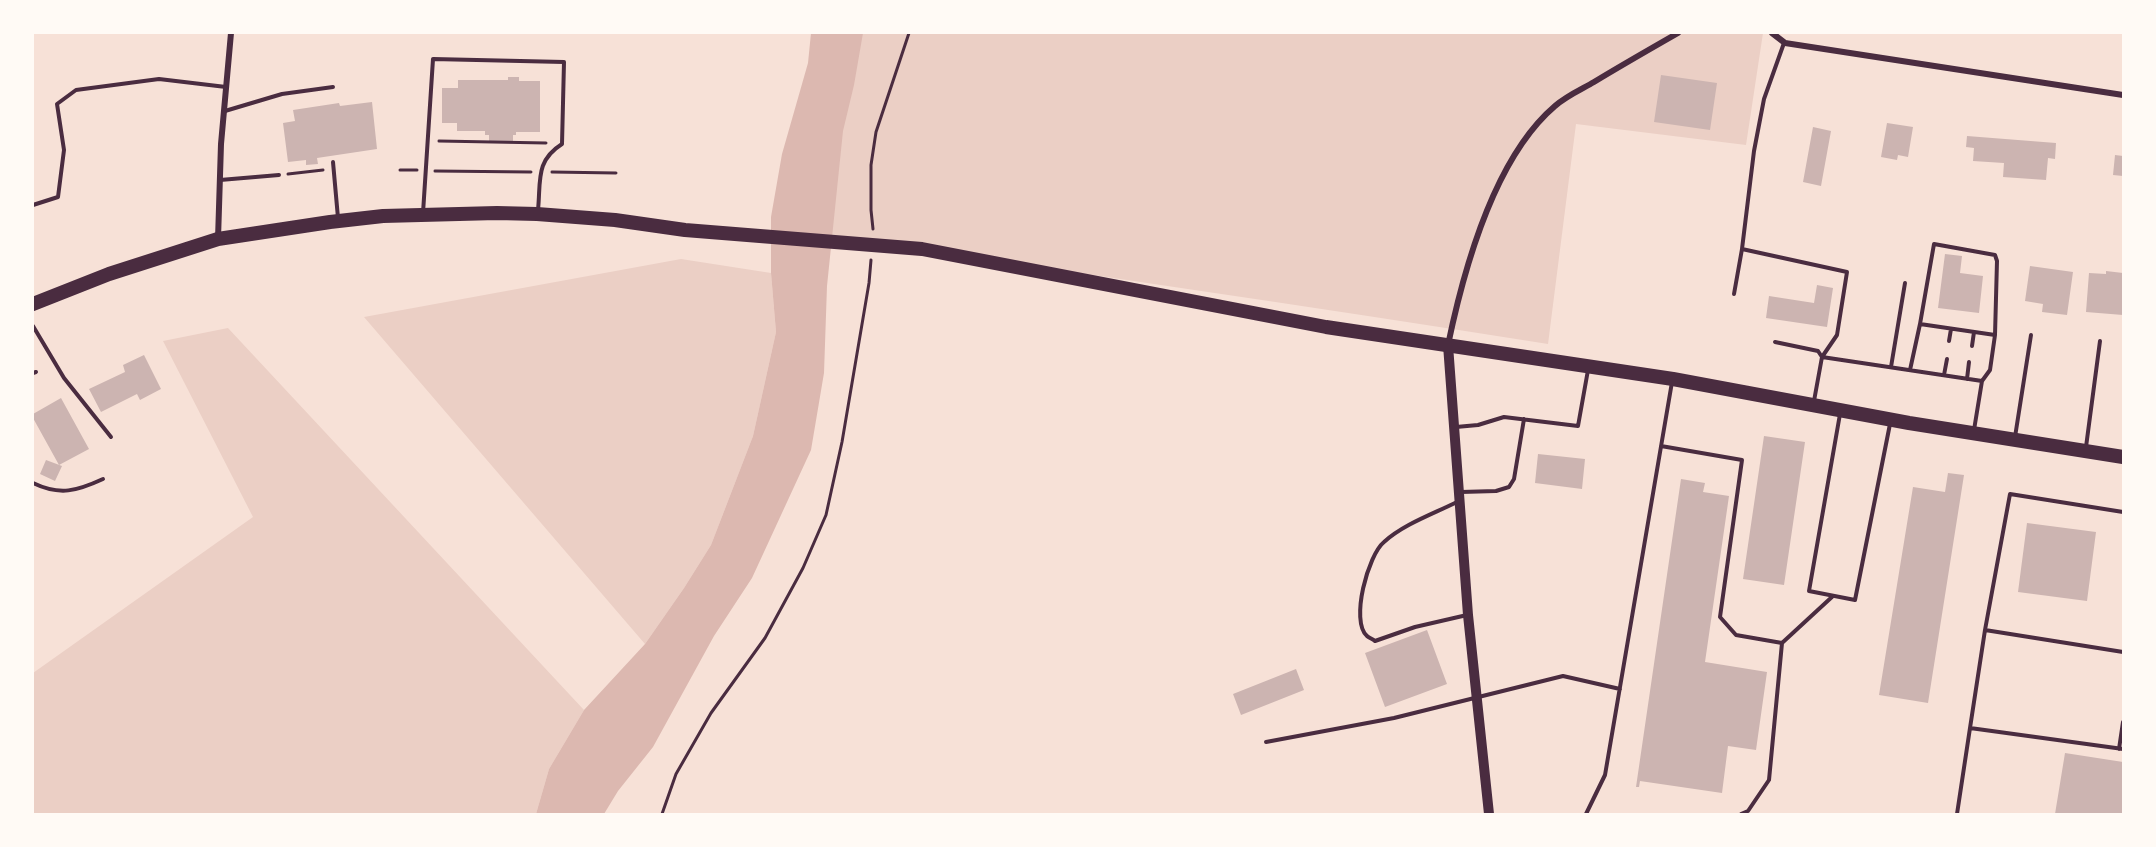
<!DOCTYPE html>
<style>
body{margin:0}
#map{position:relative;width:2156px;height:847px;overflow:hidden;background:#f7e1d7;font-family:Spectral,serif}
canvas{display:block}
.frame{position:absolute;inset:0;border:34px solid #fffaf5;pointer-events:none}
</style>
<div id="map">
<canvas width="2156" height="847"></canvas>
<div class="frame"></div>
</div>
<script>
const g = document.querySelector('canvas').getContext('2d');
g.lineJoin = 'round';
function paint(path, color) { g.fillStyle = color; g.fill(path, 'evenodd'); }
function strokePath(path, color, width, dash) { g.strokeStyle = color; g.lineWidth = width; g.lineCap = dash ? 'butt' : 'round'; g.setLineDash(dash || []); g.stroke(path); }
paint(new Path2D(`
 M844,33H1763L1746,145L1576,124L1548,344C1306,305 1063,272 820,233Z
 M681,259L771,273L776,332L753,436L711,545L684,588L645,644L364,317Z
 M228,328L584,710L549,769L536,814H33V673L253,517L163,341Z`), '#ebcfc5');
paint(new Path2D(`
 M811,33H863L854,85L843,131L827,286L824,373L811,450L752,578L714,636L653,747L618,791L604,814H536L549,769L584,710L645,644L684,588L711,545L753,436L776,332L771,273V217L782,154L808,63Z`), '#dcb8b0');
paint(new Path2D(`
 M1661,75L1717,83L1710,130L1654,122Z
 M508,77H519V81H540V132H516V135H513V141H489V135H485V131H457V123H442V88H458V80H508Z
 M372,102L377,149L317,158L318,164L306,165V160L288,162L283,123L295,121L293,110L339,103L340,106Z
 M1887,123L1913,127L1908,157L1898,155L1897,160L1881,157Z
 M1813,127L1831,131L1821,186L1803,182Z
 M1967,136L2056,143L2055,159L2048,158L2046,180L2003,177L2004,163L1973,161L1974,148L1966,147Z
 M2115,155L2123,156V176L2113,175Z
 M1945,254L1962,256L1960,273L1983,276L1979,313L1938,308Z
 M2030,266L2073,272L2067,315L2042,312L2043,304L2025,301Z
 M2106,271L2123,273V315L2086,312L2089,273L2106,274Z
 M1817,285L1833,288L1827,327L1766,318L1769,296L1814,303Z
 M144,355L161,389L140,400L137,394L101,412L89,389L125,372L123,365Z
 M61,398L89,449L59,465L33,418V414Z
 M1764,436L1805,442L1784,585L1743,579Z
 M1538,454L1585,459L1582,489L1535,483Z
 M46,460L62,466L55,481L40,474Z
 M1948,473L1964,475L1928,703L1879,695L1913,487L1945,492Z
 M1681,479L1705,483L1703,492L1729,496L1705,662L1767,672L1756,750L1728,746L1722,793L1640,781L1639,787H1636Z
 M2027,523L2096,532L2087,601L2018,592Z
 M1427,630L1447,684L1385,707L1365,653Z
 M1296,669L1304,690L1241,715L1233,694Z
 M2065,753L2123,762V814H2055Z`), '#ccb4b1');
strokePath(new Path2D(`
 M439,141L546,143
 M400,170H417
 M435,171L531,172
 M552,172L616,173
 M288,174L323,170
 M873,229L871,210V165L876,132L909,33
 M662,814L676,774L711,713L765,638L803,568L826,515L842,442L869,283L871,260`), '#4a2c40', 3);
strokePath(new Path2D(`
 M225,111L282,94L333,87
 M333,162L338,218
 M220,180L279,175
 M33,205L58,197L64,150L57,104L76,90L159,79L226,87
 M423,213L433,59L564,62L562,144C535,161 541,181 538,210
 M1742,249L1754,151L1764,99L1784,43
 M1734,294L1742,249L1847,272L1837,335L1822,357L1818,351L1775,342
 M1920,324L1934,244L1995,255L1997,261L1995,335
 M33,326L64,378L111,437
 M1949,341L1951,329
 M1972,346L1974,332
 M1891,367L1905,283
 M1910,370L1920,324L1995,335L1990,370L1982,381
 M33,373L36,372
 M1944,375L1947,359
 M1967,379L1969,362
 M1814,401L1822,357L1982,381L1974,430
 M1840,414L1809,591L1855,600L1890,424
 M1456,427L1478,425L1504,417L1578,426L1588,370
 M2015,437L2031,335
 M1661,446L1742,460L1720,617L1736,635L1782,643L1833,596
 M2086,447L2100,341
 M33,483C60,496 77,491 103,479
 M1461,492L1496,491L1509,487L1514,479L1524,419
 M1457,502C1433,514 1404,524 1384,542C1368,555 1350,621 1367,636C1369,638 1373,639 1375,641L1415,627L1467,615
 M2123,512L2010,494L1985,630L1970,728L2123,749
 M1985,630L2123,652
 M1266,742L1394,718L1563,676L1620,689
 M2119,749L2123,722
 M1586,814L1605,775L1672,382
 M1741,814L1748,811L1769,780L1782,643
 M1957,814L1970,728`), '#4a2c40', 4);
strokePath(new Path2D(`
 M1772,33L1785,43L2123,95
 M218,239L221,144L231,33
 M1448,345C1464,268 1494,158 1555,106C1566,96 1582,89 1594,82C1622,65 1650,49 1678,33`), '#4a2c40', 6);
strokePath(new Path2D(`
 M1448,345L1468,615L1489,814`), '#4a2c40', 10);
strokePath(new Path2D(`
 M33,304L109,274L218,239L330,222L383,216L497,213L537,214L615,220L685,230L922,249L1326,327L1673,379L1909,423L2123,457`), '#4a2c40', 14);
</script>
